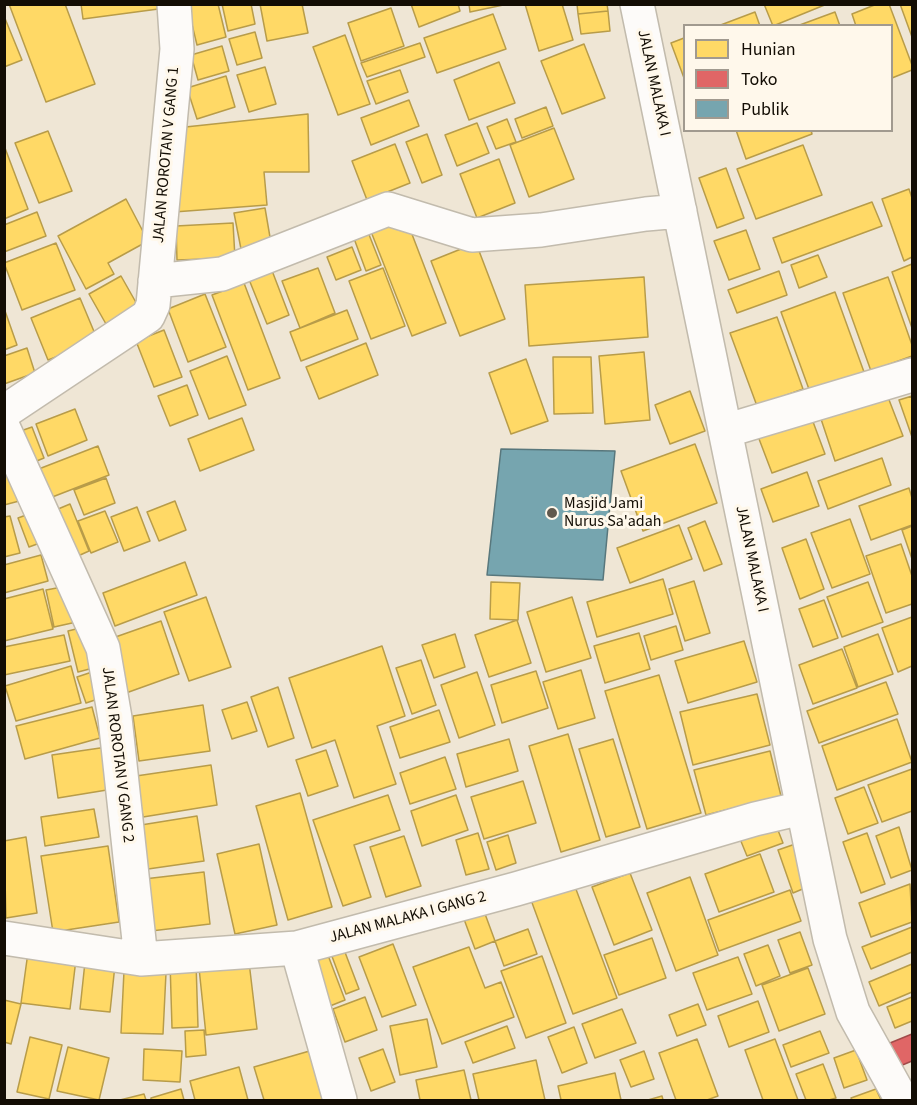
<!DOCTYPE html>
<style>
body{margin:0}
#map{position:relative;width:917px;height:1105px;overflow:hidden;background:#efe6d5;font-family:"Source Sans 3",sans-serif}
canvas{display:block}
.frame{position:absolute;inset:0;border:6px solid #130d04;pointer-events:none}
.legend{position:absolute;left:683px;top:24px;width:210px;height:108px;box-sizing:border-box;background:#fff8eb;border:2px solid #a19a8f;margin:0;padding:8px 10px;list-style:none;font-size:18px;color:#130d04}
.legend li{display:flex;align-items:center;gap:12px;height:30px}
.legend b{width:30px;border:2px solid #a19a8f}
</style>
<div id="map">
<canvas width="917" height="1105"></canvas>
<div class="frame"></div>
<ul class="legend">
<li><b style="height:16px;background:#ffd966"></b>Hunian</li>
<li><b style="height:16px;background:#e06666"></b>Toko</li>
<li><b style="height:16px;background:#76a5af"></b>Publik</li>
</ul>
</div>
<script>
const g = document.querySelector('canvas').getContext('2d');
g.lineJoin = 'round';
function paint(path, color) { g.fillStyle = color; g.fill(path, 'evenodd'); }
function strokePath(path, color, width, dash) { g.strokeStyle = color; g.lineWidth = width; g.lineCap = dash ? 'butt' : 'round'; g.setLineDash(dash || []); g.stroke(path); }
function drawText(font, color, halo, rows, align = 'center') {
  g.font = font + ' "Source Sans 3",sans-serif'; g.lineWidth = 6; g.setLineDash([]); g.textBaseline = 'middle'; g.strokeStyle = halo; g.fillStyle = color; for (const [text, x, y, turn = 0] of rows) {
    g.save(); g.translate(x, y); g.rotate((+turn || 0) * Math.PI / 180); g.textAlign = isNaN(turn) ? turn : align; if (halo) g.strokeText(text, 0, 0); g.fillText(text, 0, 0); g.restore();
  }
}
const homes = new Path2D(`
 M9,4H65L95,84L46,102Z
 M81,4H166V8L83,19Z
 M187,4H218L226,37L197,45Z
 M222,4H251L255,24L228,31Z
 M260,4H302L308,33L267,41Z
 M411,4H458L460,11L419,27Z
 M469,4H508L470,12Z
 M525,4H562L573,40L539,51Z
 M577,4H607L608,11L578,14Z
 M764,4H827L773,26Z
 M877,4H889L912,65V70L892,78V26H856L852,14Z
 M900,4H912V37Z
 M391,8L404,46L361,61L348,23Z
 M608,11L610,31L581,34L578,14Z
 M755,12L760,26H718Z
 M835,12L840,26H797Z
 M493,14L506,49L437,73L424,38Z
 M4,16L22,60L4,67Z
 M255,32L262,58L237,65L229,39Z
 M345,35L370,104L338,115L313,47Z
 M684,38V78L671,43Z
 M420,43L425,57L367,77L361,63Z
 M584,44L605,98L562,114L541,61Z
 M222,46L229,71L198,80L191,55Z
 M499,62L515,103L469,120L454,80Z
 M265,67L276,104L249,112L237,75Z
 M400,70L408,92L376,104L367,81Z
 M226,76L235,107L197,119L187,88Z
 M409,100L419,126L371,145L361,118Z
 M546,107L553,126L522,138L515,119Z
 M308,114L309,172H264L267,205L174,212L176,128Z
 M507,119L516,142L496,149L487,127Z
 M477,123L489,153L457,166L445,135Z
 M554,128L574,179L529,197L510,145Z
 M736,130H811L812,134L746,159Z
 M48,131L72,191L39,203L15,143Z
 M427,134L442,175L422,183L406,142Z
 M395,144L410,183L367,200L352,161Z
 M803,145L822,195L756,219L737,169Z
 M5,148L28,209L4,219V149Z
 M499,159L515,203L477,218L460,174Z
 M726,168L744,218L717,228L699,178Z
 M909,189L912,198V257L904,261L882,199Z
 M126,199L148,241L108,263L114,274L86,289L58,236Z
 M872,202L882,226L782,263L773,238Z
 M265,208L271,243L241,249L234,213Z
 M37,212L46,236L4,252V225Z
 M405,216L446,323L412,336L370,229Z
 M233,223L235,258L177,260L176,226Z
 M366,227L381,265L366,271L352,233Z
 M746,230L760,269L729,280L714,241Z
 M56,243L75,290L22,310L4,263Z
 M476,243L505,319L460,336L431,261Z
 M352,247L361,270L336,280L327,257Z
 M818,255L827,277L799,288L791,265Z
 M912,264V328L892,272Z
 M271,268L289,315L267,324L248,277Z
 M318,268L335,313L300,328L282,281Z
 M383,268L405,326L371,339L349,281Z
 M779,271L787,295L737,313L728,290Z
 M121,276L138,306L106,324L89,294Z
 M644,277L648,337L529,346L525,285Z
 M888,277L912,345V356L871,371L843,293Z
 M244,283L280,378L248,390L212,295Z
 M835,292L864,372L810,392L781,312Z
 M205,294L226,347L188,362L168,309Z
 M80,298L98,341L48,360L31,318Z
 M4,308L17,345L4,350Z
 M347,310L358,339L301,361L290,332Z
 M777,317L803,389L757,406L730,333Z
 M164,330L182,377L154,387L136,341Z
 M366,343L378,375L319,399L306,367Z
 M27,348L35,373L4,384V356Z
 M644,352L650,420L605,424L599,356Z
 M227,356L246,405L209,419L190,371Z
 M553,357H591L593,413L554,414Z
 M526,359L548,421L511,434L489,373Z
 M187,385L198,415L170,426L158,396Z
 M690,391L705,431L670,444L655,405Z
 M886,392L903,436L835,461L820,416Z
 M912,396V437L899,400Z
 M75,409L87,440L48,456L36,424Z
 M809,411L825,454L772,473L756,431Z
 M242,418L254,450L200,471L188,439Z
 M32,427L44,458L27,465L15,433Z
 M695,444L717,503L643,531L621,471Z
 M98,446L109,475L42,501L31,472Z
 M882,458L891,485L828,509L818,481Z
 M4,460L23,500L4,505Z
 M807,472L819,506L773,522L761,489Z
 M106,478L115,503L84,515L74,490Z
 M909,488L912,498V525L871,540L859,506Z
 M175,501L186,530L159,541L147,512Z
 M70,504L89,551L69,560L51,512Z
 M137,507L150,541L124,551L111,517Z
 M37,511L48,540L29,547L18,518Z
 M105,511L118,542L91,553L78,521Z
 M10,516L20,553L4,557V517Z
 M850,519L870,574L832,588L811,533Z
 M705,521L722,564L704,571L688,528Z
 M679,525L692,559L630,583L617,548Z
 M912,526V559L902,530Z
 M806,539L824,589L800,599L782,548Z
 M901,544L912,576V604L886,613L866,556Z
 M41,555L48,581L4,593V565Z
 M185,562L197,595L115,626L103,593Z
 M663,579L673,614L597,637L587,602Z
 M694,581L710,633L685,641L669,589Z
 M491,582L520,583L518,620L490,619Z
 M868,582L883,622L842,637L827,597Z
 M73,585L81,621L54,627L46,590Z
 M43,589L53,629L4,641V599Z
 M206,597L231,667L189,681L164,612Z
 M572,597L591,658L546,672L527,612Z
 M824,600L838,638L813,647L799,609Z
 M912,617V666L898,672L882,628Z
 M517,620L531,663L489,677L475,635Z
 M161,621L179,674L126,693L107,640Z
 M92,625L101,666L78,672L68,631Z
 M676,626L683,650L651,660L644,636Z
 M639,633L650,669L605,683L594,646Z
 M455,634L465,667L434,678L422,645Z
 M878,634L893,674L858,687L844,647Z
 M64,635L70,661L4,675V647Z
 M744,641L757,682L688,703L675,661Z
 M382,646L405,716L377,726L396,784L354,798L335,740L312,748L289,678Z
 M842,649L857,688L813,704L799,665Z
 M421,660L436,705L412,714L396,668Z
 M71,666L81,703L16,721L5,686Z
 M101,669L110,695L86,703L77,677Z
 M581,670L595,718L558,729L543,682Z
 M536,671L548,708L502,723L491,685Z
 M477,672L495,725L459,738L441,685Z
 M659,675L701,813L647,829L605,691Z
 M886,682L898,714L819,743L807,711Z
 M278,687L294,738L268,747L251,697Z
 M757,694L770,745L693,765L680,712Z
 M247,702L257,731L232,739L222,710Z
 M203,705L210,751L139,761L133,716Z
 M92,707L100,738L25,759L16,726Z
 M439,710L450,742L400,758L390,727Z
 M897,719L912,762L837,790L822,746Z
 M568,734L600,840L561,852L529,746Z
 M509,739L518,771L466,787L457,754Z
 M613,739L640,827L606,837L579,749Z
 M107,747L113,789L58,798L52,755Z
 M326,750L338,786L308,796L296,760Z
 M770,751L781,796L706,815L694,770Z
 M445,757L456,789L410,804L400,773Z
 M211,765L217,805L143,817L136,776Z
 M912,769V811L882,822L868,785Z
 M523,781L536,823L484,839L471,797Z
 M864,787L878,823L848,834L835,798Z
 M300,793L332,907L288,920L256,806Z
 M388,795L400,830L354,845L371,897L343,906L313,820Z
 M456,795L468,830L422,846L411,811Z
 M94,809L99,837L45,846L41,817Z
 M197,816L204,861L148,869L141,825Z
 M774,820L783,843L747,856L738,834Z
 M899,827L912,870L891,878L876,836Z
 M478,833L489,869L466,875L456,840Z
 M867,833L885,884L861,893L843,842Z
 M508,835L516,863L496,870L487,842Z
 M404,836L421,886L386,897L370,847Z
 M26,837L37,913L6,918L4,841Z
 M801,842L817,883L793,893L778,850Z
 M259,844L277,925L235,934L217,854Z
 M108,846L119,922L53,932L41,856Z
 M760,854L774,892L719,912L705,874Z
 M204,872L210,924L151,931L144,879Z
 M630,873L652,930L614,945L592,887Z
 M690,877L718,955L676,971L647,893Z
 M574,884L617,998L573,1014L531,900Z
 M910,884L912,922L871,937L859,903Z
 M790,890L801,921L719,951L708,920Z
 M481,903L495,941L475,949L461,911Z
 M912,927V952L871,969L862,947Z
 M528,929L537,954L504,966L495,941Z
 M800,932L812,965L790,973L778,940Z
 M652,938L666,978L619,995L604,955Z
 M393,944L416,1005L382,1017L359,957Z
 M29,945L77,951L70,1009L21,1003Z
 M768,945L780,976L756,986L744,954Z
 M343,947L359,989L346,994L330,951Z
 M469,947L485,988L501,982L514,1017L442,1044L413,967Z
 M326,950L345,1000L325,1008L305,957Z
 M542,956L566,1023L526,1038L501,971Z
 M738,957L752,994L707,1010L693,973Z
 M85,962L115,965L110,1012L80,1009Z
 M170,962H196L198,1027L172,1028Z
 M249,962L257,1029L206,1035L199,968Z
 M912,964V992L879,1006L869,982Z
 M808,968L825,1014L779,1031L762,985Z
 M124,971L166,973L163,1034L121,1033Z
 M365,997L377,1030L345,1042L333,1009Z
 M912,997V1021L895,1028L887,1007Z
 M4,1000L21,1004L11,1044L4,1042Z
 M758,1001L769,1032L729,1047L718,1016Z
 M698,1004L706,1025L677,1036L669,1015Z
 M622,1009L636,1043L595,1058L582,1024Z
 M427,1019L437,1067L400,1075L390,1026Z
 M507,1026L515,1048L473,1063L465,1042Z
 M574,1027L587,1063L562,1073L548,1037Z
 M204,1030L206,1055L186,1057L185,1031Z
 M820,1031L829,1053L791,1067L783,1045Z
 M30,1037L62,1045L49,1099L17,1092Z
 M697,1039L718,1096L707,1100H676L659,1053Z
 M775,1039L798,1100H763L745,1050Z
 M68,1047L109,1058L99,1100L57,1091Z
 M144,1049L182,1051L180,1082L143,1080Z
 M383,1049L395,1082L371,1091L359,1058Z
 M313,1050L326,1100H264L254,1067Z
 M856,1050L867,1080L844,1088L834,1058Z
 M644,1051L654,1079L631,1087L620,1060Z
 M536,1060L545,1100H479L473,1074Z
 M823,1064L836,1098L829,1100H806L796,1074Z
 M239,1067L248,1100H195L190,1081Z
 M464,1070L471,1100H420L416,1080Z
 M615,1073L621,1100H561L558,1086Z
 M181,1089L184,1100H151V1098Z
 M876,1089L881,1100H852L851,1098Z
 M144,1094L146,1100H120Z
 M662,1096L663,1100H648Z`);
paint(homes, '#ffd966');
strokePath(homes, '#b89c49', 1.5);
const shops = new Path2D(`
 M912,1034V1061L900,1066L890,1043Z`);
paint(shops, '#e06666');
strokePath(shops, '#a24b49', 1.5);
const public = new Path2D(`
 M501,449L615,451L603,580L487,575Z`);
paint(public, '#76a5af');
strokePath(public, '#58777c', 1.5);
const minor = new Path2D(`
 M637,4L830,939L853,1012L902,1100
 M155,281L222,274L388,209L472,235L541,230L646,214L680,211
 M4,412L148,316L153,305L177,49L174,4
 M4,429L103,648L115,718L141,959
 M725,431L912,375
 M4,938L141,959L297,948L516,889L755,819L802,808
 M297,948L340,1100`);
strokePath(minor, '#c2bbad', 36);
strokePath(minor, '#fdfbf9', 33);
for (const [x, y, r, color] of [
 [552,513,6,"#60594d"]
]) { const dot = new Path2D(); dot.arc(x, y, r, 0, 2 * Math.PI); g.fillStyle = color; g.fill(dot); strokePath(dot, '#fff8eb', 2); }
drawText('16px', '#130d04', '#fff8eb', [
 ["JALAN MALAKA I",653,83,78],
 ["JALAN ROROTAN V GANG 1",167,155,-85],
 ["JALAN MALAKA I",751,559,78],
 ["JALAN ROROTAN V GANG 2",117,755,83],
 ["JALAN MALAKA I GANG 2",408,918,-15]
]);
drawText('16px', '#130d04', '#fff8eb', [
 ["Masjid Jami",564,504],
 ["Nurus Sa'adah",564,522]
], 'left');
</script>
